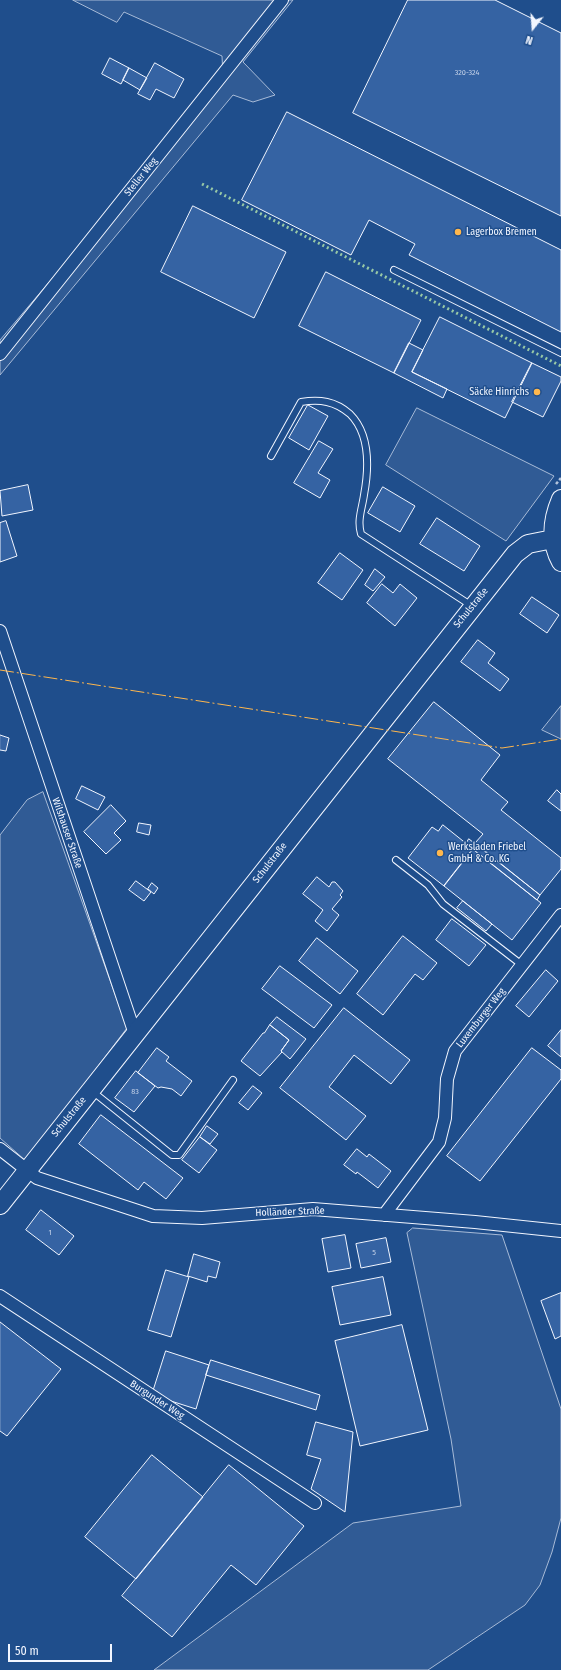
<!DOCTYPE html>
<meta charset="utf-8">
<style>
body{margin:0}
#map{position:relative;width:561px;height:1670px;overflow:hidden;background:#1f4e8c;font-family:"Fira Sans Condensed",sans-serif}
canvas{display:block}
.north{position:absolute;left:513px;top:8px;width:40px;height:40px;-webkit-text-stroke:3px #1f4e8c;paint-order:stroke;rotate:197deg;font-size:11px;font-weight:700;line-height:16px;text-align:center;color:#f2f6ff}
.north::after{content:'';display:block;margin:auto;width:14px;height:18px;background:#f2f6ff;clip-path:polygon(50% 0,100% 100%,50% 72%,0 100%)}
.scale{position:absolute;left:8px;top:1644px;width:104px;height:18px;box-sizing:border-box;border:2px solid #f2f6ff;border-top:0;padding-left:5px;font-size:12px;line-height:14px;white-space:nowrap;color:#f2f6ff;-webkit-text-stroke:3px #1f4e8c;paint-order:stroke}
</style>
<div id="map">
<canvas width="561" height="1670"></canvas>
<div class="north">N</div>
<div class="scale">50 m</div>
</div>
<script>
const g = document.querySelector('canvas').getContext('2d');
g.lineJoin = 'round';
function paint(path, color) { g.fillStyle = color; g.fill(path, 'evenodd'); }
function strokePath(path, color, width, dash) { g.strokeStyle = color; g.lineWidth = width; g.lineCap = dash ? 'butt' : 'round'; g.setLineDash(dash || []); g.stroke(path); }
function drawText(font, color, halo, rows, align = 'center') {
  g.font = font + ' "Fira Sans Condensed",sans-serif'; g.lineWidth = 3; g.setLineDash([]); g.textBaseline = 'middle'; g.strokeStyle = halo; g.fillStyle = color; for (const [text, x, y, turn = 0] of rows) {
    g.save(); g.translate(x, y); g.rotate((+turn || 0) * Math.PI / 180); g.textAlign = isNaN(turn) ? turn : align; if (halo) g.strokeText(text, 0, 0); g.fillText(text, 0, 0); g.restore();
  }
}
const green = new Path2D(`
 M73,0H293L243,62L275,95L253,102L233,95L0,375V340L223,77L222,56L124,12L117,22Z
 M417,408L554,476L506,541L386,465Z
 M561,706V739L542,730Z
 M43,792L127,1028L26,1161L0,1138V835L27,800Z
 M413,1228L502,1235L561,1409V1518L552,1552L540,1585L525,1605L428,1670H154L353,1523L461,1506L451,1439L407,1233Z`);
paint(green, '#305b95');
strokePath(green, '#a8bbd7', 1);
const building = new Path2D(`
 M408,0H495L561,33V216L353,113Z
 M110,58L129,68L121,84L102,74Z
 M155,63L184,79L174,98L156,89L150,100L138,94Z
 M129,68L147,78L140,90L123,80Z
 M287,112L561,250V332L409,255L415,244L369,220L351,255L242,200Z
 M193,206L286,252L254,318L161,272Z
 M326,272L421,320L394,373L299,326Z
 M440,317L532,363L505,418L412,372Z
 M409,343L423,350L412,372L447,389L443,398L394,373Z
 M532,363L561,377V381L543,417L512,402Z
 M308,405L328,416L309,450L289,438Z
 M319,441L333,449L318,473L330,480L320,498L294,483Z
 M28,485L33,510L2,516L0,491Z
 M383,487L415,506L400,532L368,513Z
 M437,518L480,546L464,571L420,544Z
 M6,521L17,556L0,562V523Z
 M340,553L363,570L342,600L318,583Z
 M375,569L385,577L373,591L365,585Z
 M382,584L393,593L400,584L417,598L395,626L367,603Z
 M532,597L559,615L547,633L520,614Z
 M478,640L495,653L488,663L509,679L500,691L461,662Z
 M434,702L500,755L481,780L508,802L501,810L561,858V869L540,895L475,843L483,834L388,759Z
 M0,735L9,738L6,751L0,750Z
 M82,786L105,797L98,810L76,799Z
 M557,790L561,794V811L548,801Z
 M111,805L126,821L114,833L121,840L106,854L84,832Z
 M139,823L151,825L149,835L137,832Z
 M443,825L473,849L444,886L408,858L432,827L438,831Z
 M469,839L540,895L537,900L466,844Z
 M473,849L541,903L512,940L444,886Z
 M317,877L329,887L332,882H335L343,891L340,895L342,897L332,909L339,915L327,931L315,921L323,910L303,894Z
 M136,881L151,892L144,901L129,890Z
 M152,883L158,888L154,894L148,889Z
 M463,901L492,924L486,931L457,908Z
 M452,919L486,945L469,966L436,940Z
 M403,936L437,963L423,980L415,974L383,1015L357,994Z
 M317,938L358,971L340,994L299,961Z
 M280,966L332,1005L314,1028L262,989Z
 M546,970L558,981L529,1017L516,1006Z
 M344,1008L410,1060L391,1084L354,1055L329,1087L366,1116L346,1140L280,1088Z
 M277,1017L306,1039L290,1059L281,1051L289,1040L270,1025Z
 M270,1025L289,1040L281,1051L282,1052L260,1076L241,1061L263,1033H264Z
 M561,1030V1057L548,1046Z
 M157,1048L169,1057L166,1061L192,1081L181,1096L172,1089L161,1087L158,1088L138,1073Z
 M532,1048L561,1070V1079L480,1181L447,1156Z
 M136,1071L155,1086L134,1112L115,1098Z
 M253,1086L262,1093L248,1110L239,1103Z
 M101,1115L183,1178L166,1199L144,1182L138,1190L79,1144Z
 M207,1126L218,1134L210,1144L200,1137Z
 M200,1137L217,1150L199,1173L182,1160Z
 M357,1149L367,1157L369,1154L391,1171L378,1188L357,1172L356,1174L344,1165Z
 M41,1210L74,1236L59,1255L26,1230Z
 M345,1235L351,1268L328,1272L322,1239Z
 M386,1238L391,1262L361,1268L356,1244Z
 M194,1254L220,1262L216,1278L208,1276L207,1282L188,1276Z
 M166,1270L189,1277L171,1337L148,1330Z
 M383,1277L391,1315L340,1325L332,1287Z
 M561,1293V1336L555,1339L541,1301Z
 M0,1322L61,1369L7,1436L0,1431Z
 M402,1325L428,1430L360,1446L335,1341Z
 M166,1351L209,1365L196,1409L152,1395Z
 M211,1360L320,1395L316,1410L206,1375Z
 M316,1422L353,1432L345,1512L311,1489L321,1459L307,1455Z
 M152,1455L203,1497L136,1579L85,1537Z
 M229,1465L304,1526L256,1585L231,1565L172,1637L122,1596Z`);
paint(building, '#3563a3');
strokePath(building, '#f2f6ff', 1);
const lane = new Path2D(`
 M394,270L561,353
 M271,456L301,402C320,399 335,401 350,414C370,434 369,468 364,495C362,509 357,520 361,534L472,606
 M396,860L428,885L443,904L522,965
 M92,1091L172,1155H179L233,1080`);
const street = new Path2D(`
 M0,354L282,0
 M0,631L135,1034
 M0,1149L37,1178L153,1216L202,1218L313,1209L475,1222L561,1231
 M384,1215L439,1142L445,1118L447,1079L455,1051L561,915
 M0,1296L315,1503`);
const secondary = new Path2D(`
 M561,499C552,520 550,542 561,562
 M0,1205L515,554L528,544L553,539`);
strokePath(lane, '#f2f6ff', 8);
strokePath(street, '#f2f6ff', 14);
strokePath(secondary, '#f2f6ff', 20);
strokePath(new Path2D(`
 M556,484L561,478`), '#b3c4dc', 2.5, [3, 2]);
strokePath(lane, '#1f4e8c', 6);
strokePath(street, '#1f4e8c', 12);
strokePath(secondary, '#1f4e8c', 18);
strokePath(new Path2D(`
 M202,184L561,366`), '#97c8a6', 3, [2, 3]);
strokePath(new Path2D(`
 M0,670L502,748L561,739`), '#ffb74d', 1, [14, 3, 2, 3]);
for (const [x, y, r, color] of [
 [458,232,4,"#ffb74d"],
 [537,392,4,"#ffb74d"],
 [440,853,4,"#ffb74d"]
]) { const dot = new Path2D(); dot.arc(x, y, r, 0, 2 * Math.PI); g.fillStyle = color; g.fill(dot); strokePath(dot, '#1f4e8c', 1.5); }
drawText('8px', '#c3d1e8', null, [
 ["320-324",467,73],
 ["83",135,1092],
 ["1",50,1233],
 ["5",374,1253]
]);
drawText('10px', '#f2f6ff', '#1f4e8c', [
 ["Steller Weg",141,177,-51],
 ["Schulstraße",471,608,-51],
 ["Wilshauser Straße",67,833,71],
 ["Schulstraße",270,863,-52],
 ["Luxemburger Weg",481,1018,-52],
 ["Schulstraße",69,1117,-51],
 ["Holländer Straße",290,1212,-2],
 ["Burgunder Weg",157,1400,33]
]);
drawText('10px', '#f2f6ff', '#1f4e8c', [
 ["Lagerbox Bremen",466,232],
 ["Säcke Hinrichs",529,392,"right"],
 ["Werksladen Friebel",448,847],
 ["GmbH & Co. KG",448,859]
], 'left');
</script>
